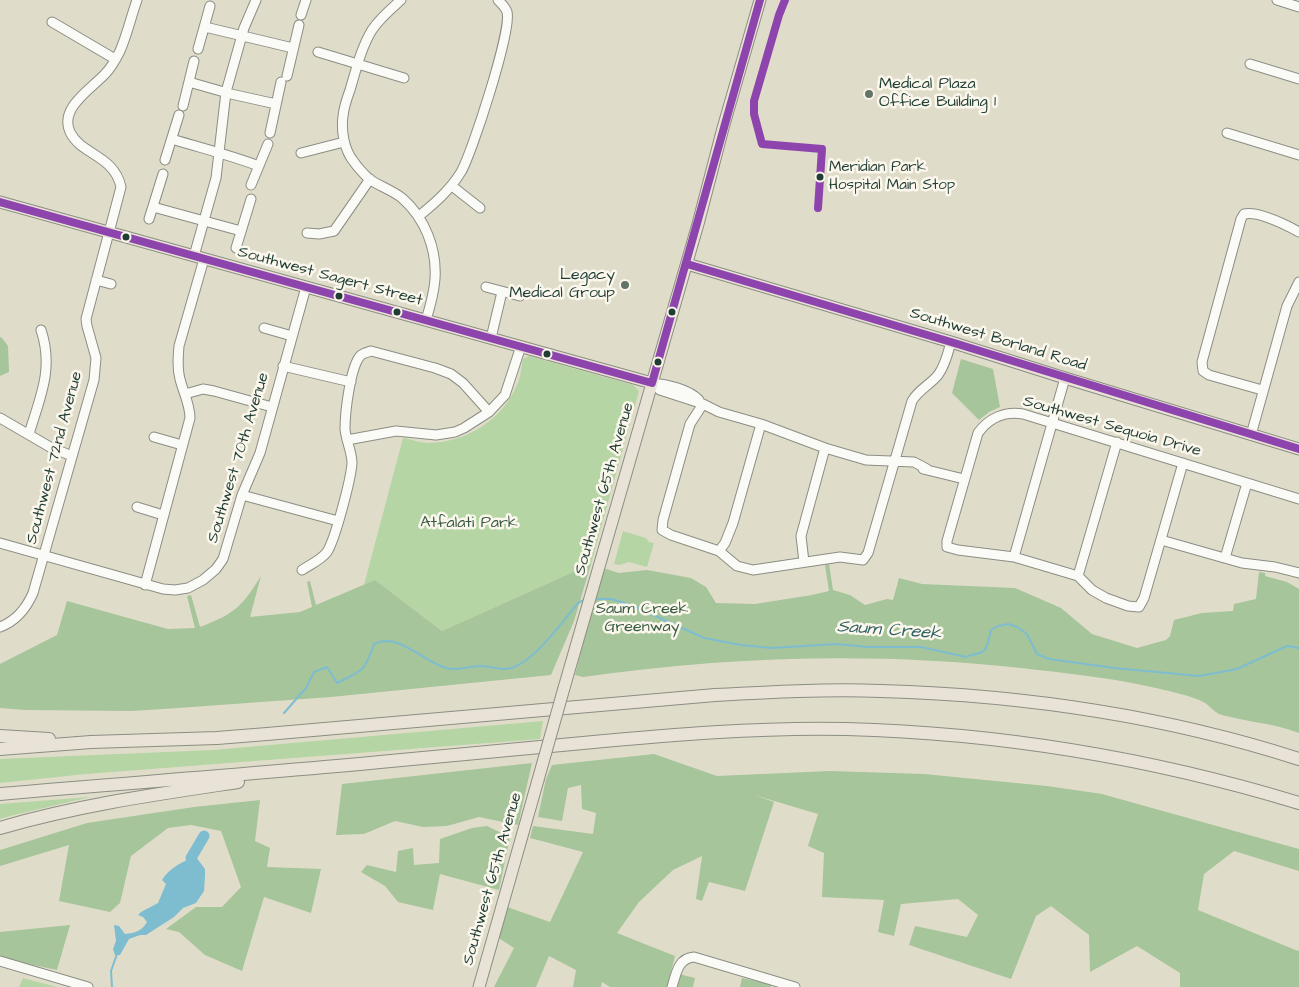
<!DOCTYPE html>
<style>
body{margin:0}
canvas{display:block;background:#e0dcca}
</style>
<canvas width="1299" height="987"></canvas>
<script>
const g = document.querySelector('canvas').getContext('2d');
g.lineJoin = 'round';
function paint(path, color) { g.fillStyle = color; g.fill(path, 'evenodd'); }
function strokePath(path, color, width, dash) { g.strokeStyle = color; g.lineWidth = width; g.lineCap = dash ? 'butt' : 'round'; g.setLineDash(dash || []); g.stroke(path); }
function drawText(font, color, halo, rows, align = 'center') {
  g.font = font + ' "Architects Daughter",sans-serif'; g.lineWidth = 5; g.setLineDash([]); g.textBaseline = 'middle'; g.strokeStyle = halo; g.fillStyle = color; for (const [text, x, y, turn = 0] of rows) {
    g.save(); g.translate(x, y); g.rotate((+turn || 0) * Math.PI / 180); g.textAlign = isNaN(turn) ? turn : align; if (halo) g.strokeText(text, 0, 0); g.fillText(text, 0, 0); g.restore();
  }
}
paint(new Path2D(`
 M529,356L633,385L639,391L591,564L442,631L375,580L364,585L403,438C412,439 419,443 429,443C467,442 502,420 517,385C521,376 521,368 523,359Z
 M623,531L646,538L649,542L654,543L647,567L629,562L619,565L614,564Z
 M543,721L540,739L86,774L0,783V759L213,750Z
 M90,797L10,816L0,819V804Z
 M23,978L57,987H19Z`), '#b6d5a4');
paint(new Path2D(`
 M0,337L2,338L8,346L9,372L0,376Z
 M961,359L993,369L1000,407L989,412L979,420L952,393Z
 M591,564L574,621L551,675L331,697L178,708L132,711L25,710L0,708V664L57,635L67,601L168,629L195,628L187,596L191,595L200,627C234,614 242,607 261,576L250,617L300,612L312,607L307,582L310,581L316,605L375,580L442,631Z
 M829,564L833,590L850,595L865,605L887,599L893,600L899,578L922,584L1015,588L1061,608L1092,634L1137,648L1166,640L1170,636L1174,620L1202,613L1233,611L1234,604L1256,599L1259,572L1265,573V576L1287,582L1299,589V733C1274,723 1247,722 1222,715C1214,713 1210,705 1203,702C1193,696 1168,691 1156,688C1112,678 1066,673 1021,668C875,652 729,656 583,677L575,675L603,568L619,573L647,570L691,578L706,587L716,603L755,604L812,595L829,591L825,565Z
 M654,754L717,776L830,771L924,774L1047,786L1102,794L1299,849V871L1234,851L1204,874L1198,910L1298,951L1299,950V987H1180V973L1137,946L1090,972L1089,935L1051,906L1036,916L1011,979L909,945L915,926L967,937L978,915L958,899L901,904L894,936L878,932L884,900L822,897L824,853L808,846L818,814L754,795L774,802L745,891L709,882L702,901L696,899L702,856L673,870L639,902L617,933L675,956L667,987H610L602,982L601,987H573L576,970L549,956L536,987H494L514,948L497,937L507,907L550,922L583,852L530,838L533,826L593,834L596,813L582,809L581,785L568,788L562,821L538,817L546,779L552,765Z
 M532,763L518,825L479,817L447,826L423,827L395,821L364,834L336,835L342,784Z
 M260,800L255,841L270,848L267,867L321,869L311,913L264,897L242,971L205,955L179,932L166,929L196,907H222L241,887L221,831L191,825L168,828L131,856L120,903L110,912L59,901L69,845L0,866V850L87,823L194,807Z
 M487,826L510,837L499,890L440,874L433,910L398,902L385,886L361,872L367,865L396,872L398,851L413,848L414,865L439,863L440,839L472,828Z
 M70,925L57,970L0,958V932Z
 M679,974L695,978L693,987H675Z
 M742,978L771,984V987H740Z`), '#a6c59a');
paint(new Path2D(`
 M196,857L205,869V876L204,891L196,903L183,908L174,917L146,935H140L129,939L120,955H115L113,949L116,941L114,925L119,926L125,934C135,933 142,931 147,922L143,917L138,915L141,912L158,903L166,884L162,880C168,869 184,860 196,857Z`), '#7ebdd0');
strokePath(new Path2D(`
 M596,599H612L636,607L704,638L741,645L772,648L836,644L868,647H921L966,657C971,654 976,655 982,652C988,650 989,636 991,630L998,626L1008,624L1017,627L1027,634L1037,654L1049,659L1114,668L1199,676L1237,669L1287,646L1299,648
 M284,713L306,688L314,672L327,667L337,683C363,670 364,673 374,644C397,632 422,660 443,667C457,672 467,666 481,666C492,666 503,672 514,667C536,659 563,621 578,603L584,600
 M112,987L111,971L117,954`), '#7ebdd0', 2);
strokePath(new Path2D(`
 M191,858L204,836`), '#7ebdd0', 11);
const minor = new Path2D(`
 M401,0C391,9 380,18 372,30C361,48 356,70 350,90C347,98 344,107 343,116C341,131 344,150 354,162C358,168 364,174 369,179C379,186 392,190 402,198C425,218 437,249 435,279C434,293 430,307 426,320
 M1277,0L1299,7
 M301,15L306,0
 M52,22L115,59
 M205,27L293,48
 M198,49L210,6
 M318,52L404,78
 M1250,64L1299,79
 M287,76L299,25
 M189,82L231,94L276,104
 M183,106L194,61
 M270,133L281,82
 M1227,133L1299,155
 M172,139C201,148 230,155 259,166
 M301,153L344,142
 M165,160L179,115
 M251,185L268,144
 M452,186L480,208
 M153,207L241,231
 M419,216C435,203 450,190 461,172C472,153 512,30 507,12C506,8 501,3 498,0
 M149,219L163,174
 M307,233L319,234L334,231L370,179
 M236,248L251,199
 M194,256L216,178L226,92L244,28L256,0
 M96,280L111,284
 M486,287L520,296
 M264,328L292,336
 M491,338L502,292
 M283,366L351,382
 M652,383L660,390L703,404L719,412L761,424L825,448L866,460L914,462L927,469
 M652,383C666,384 689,389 699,400
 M1262,390L1209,375L1203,371L1202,362L1241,219L1244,214C1259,211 1286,225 1299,232
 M185,394L203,389L214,391L272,407
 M703,404L690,424L663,520L662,530L671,535L719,551L737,566L753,570L840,557L863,560L868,553L912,401C919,389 930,385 938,375C945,366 948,353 951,342
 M0,418L50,447L72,456
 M29,434C40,397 54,369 41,330
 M1251,435L1287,306L1299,282
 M154,437L182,445
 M347,440L396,431L436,435L455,432L464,428L489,412L505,395L521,346
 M1183,463L1144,598L1139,607L1128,606L1106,598L1092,590L1078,576L1014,557L958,550L947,547V541L978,433C989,418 1005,411 1023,414L1299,499
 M923,469L964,479
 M242,495L338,521
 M137,507L163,515
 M1161,540L1242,563L1275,567L1299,573
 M0,543L163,589L175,590L188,588L203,580L216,569L223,559L242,495L260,453L306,287
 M719,551L725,543L733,523L761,424
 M1014,557L1065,378
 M1225,558L1247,483
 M804,562L801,536L825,448
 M302,570C311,564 321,560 327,552C335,540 351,479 352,463C352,452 346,441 345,429C345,414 350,366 361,355C364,353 368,352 371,351L435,368L451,374L463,383L489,412
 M1078,576L1117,442
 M145,585L190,418C190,404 183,392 180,379C177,368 178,357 179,346L204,259
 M0,627C16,621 26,609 33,593L94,380L96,358L87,326L86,319L121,187C114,155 81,155 70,132C59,108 91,89 105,74C111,68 116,59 120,51C127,35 131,17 137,0
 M0,961L88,987
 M672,987C676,974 678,958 694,957L795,987`);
const major = new Path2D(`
 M0,202L652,383
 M687,264L951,342L1065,378L1299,449
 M564,688L698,224L723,128L760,0
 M479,987L538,780`);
const highway = new Path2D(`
 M0,736L49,739
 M0,749L91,742L217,738L267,734L715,695C770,692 826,689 881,691C1022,695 1165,716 1299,759
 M0,794C127,783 254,774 380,762C448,755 516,749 583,743C670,735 758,727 846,729C1000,733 1151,758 1299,803
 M0,828C78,805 158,794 238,782`);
strokePath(minor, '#8b8e83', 11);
strokePath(major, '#8b8e83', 13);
strokePath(highway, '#8b8e83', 14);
strokePath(minor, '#fafaf7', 9);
strokePath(major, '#e9e2d6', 11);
strokePath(highway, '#e9e2d6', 12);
const majorBridge = new Path2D(`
 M538,780L564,688`);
strokePath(majorBridge, '#8b8e83', 13, []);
strokePath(majorBridge, '#e9e2d6', 11);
strokePath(new Path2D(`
 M785,0L779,15L754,101V114L762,144L822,149L818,208
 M0,202L652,383
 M687,264L951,342L1299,449
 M652,383L760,0`), '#8e44ad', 8);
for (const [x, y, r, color] of [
 [869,94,5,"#637568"],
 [820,177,4.5,"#1f3d34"],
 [126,237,4.5,"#1f3d34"],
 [625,285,5,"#637568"],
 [339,296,4.5,"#1f3d34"],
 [397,312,4.5,"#1f3d34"],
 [672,312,4.5,"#1f3d34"],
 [547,354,4.5,"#1f3d34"],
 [658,362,4.5,"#1f3d34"]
]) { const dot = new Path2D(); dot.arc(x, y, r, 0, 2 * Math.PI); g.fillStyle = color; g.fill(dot); strokePath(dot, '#fbf7ec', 2); }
drawText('15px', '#1f3d34', '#fbf7ec', [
 ["Meridian Park",829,168],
 ["Hospital Main Stop",829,186]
], 'left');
drawText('16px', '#1f3d34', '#fbf7ec', [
 ["Medical Plaza",879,85],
 ["Office Building 1",879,103],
 ["Legacy",615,276,"right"],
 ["Medical Group",615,294,"right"]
], 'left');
drawText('16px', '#1f3d34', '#fbf7ec', [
 ["Southwest Sagert Street",330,277,15],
 ["Southwest Borland Road",998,340,17],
 ["Southwest Sequoia Drive",1112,427,16],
 ["Southwest 72nd Avenue",55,458,-75],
 ["Southwest 70th Avenue",239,458,-73],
 ["Southwest 65th Avenue",605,489,-74],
 ["Southwest 65th Avenue",493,879,-74]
]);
drawText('16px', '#365a44', '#fbf7ec', [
 ["Atfalati Park",469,524],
 ["Saum Creek",642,610],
 ["Greenway",642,628]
]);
drawText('italic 18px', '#2f6063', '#fbf7ec', [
 ["Saum Creek",889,631,4]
]);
</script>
